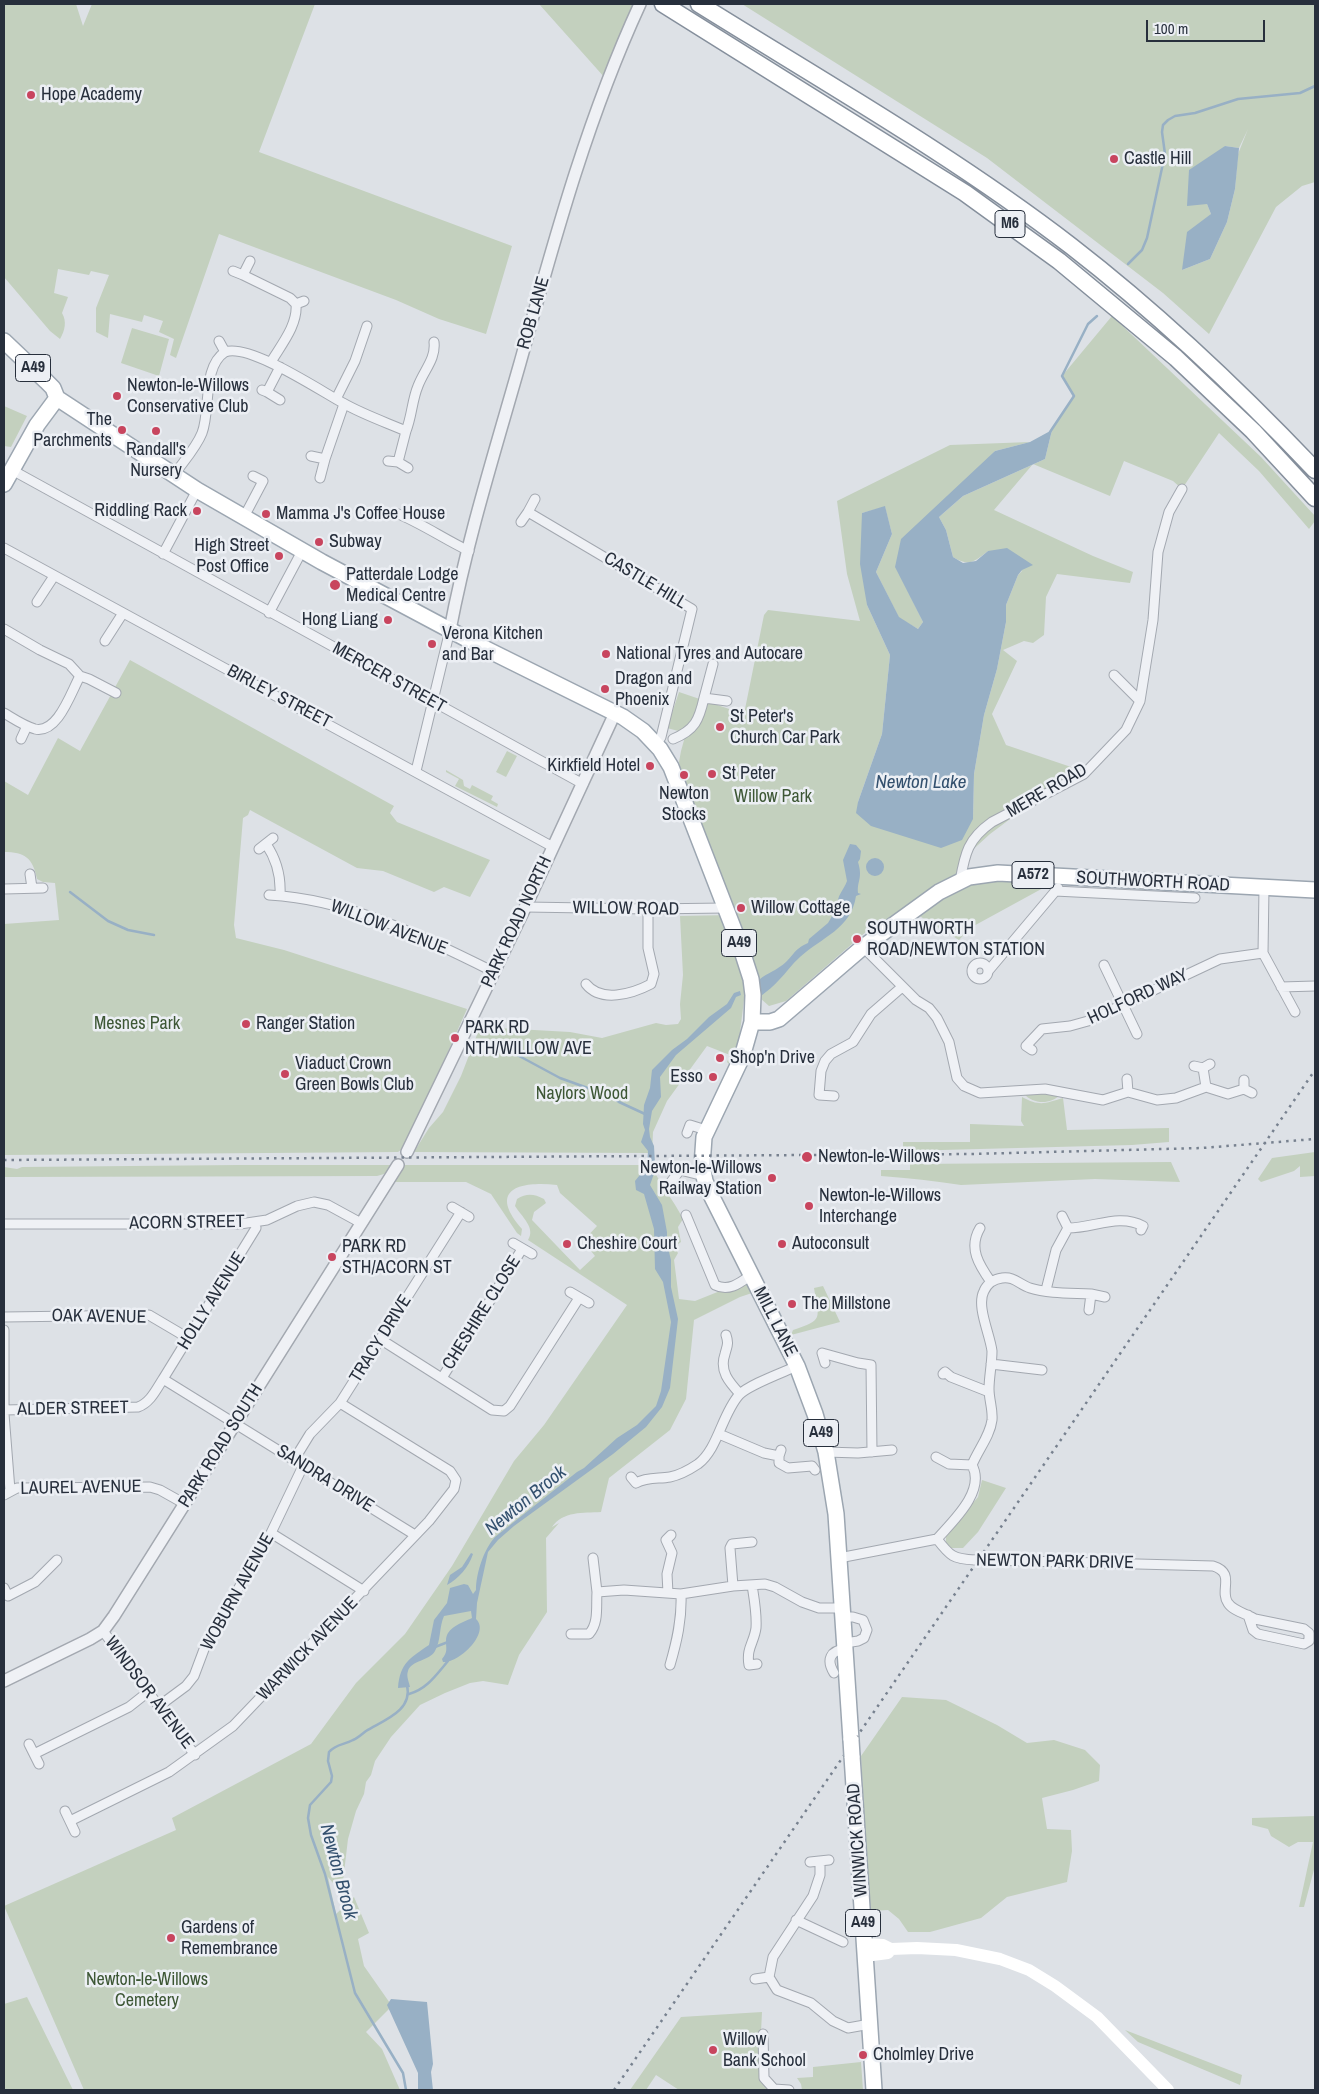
<!DOCTYPE html>
<style>
body{margin:0}
#map{position:relative;width:1319px;height:2094px;overflow:hidden;background:#dde1e6;font-family:"Archivo Narrow",sans-serif}
canvas{display:block}
.frame{position:absolute;inset:0;border:5px solid #272f3c;pointer-events:none}
.scale{position:absolute;left:1146px;top:20px;width:119px;height:22px;box-sizing:border-box;border:2px solid #272f3c;border-top:0;padding-left:6px;font-size:15px;line-height:18px;white-space:nowrap;color:#272f3c;-webkit-text-stroke:4px #eceff4;paint-order:stroke}
</style>
<div id="map">
<canvas width="1319" height="2094"></canvas>
<div class="frame"></div>
<div class="scale">100 m</div>
</div>
<script>
const g = document.querySelector('canvas').getContext('2d');
g.lineJoin = 'round';
function paint(path, color) { g.fillStyle = color; g.fill(path, 'evenodd'); }
function strokePath(path, color, width, dash) { g.strokeStyle = color; g.lineWidth = width; g.lineCap = dash ? 'butt' : 'round'; g.setLineDash(dash || []); g.stroke(path); }
function drawText(font, color, halo, rows, align = 'center') {
  g.font = font + ' "Archivo Narrow",sans-serif'; g.lineWidth = 5; g.setLineDash([]); g.textBaseline = 'middle'; g.strokeStyle = halo; g.fillStyle = color; for (const [text, x, y, turn = 0] of rows) {
    g.save(); g.translate(x, y); g.rotate((+turn || 0) * Math.PI / 180); g.textAlign = isNaN(turn) ? turn : align; if (halo) g.strokeText(text, 0, 0); g.fillText(text, 0, 0); g.restore();
  }
}
paint(new Path2D(`
 M4,4H76L83,26L92,4H315L259,152L512,246L486,334L439,319L396,300L219,234L176,358L170,355L174,339L159,332L163,321L144,315L142,322L110,314L108,338L96,332V308L109,275L91,271L89,275L58,269L54,293L68,297L62,313C67,322 65,330 60,339L50,331L4,277Z
 M539,4H637L605,78Z
 M742,4H1315V182L1302,186L1276,207L1209,334L1163,293L987,158ZM1248,129L1238,154L1235,189L1227,222L1210,259L1182,270L1211,214L1207,204L1225,146L1239,148Z
 M1112,316L1261,457L1315,516V521L1309,529L1259,471L1219,433L1182,489L1173,481L1124,461L1110,496L1033,464L994,510L1093,556L1133,572L1130,583L1057,574L1046,597L1044,635L1033,643L1024,641L1003,650L1017,661L992,714L1006,745L1077,769L990,834L967,855L966,884L978,878L1056,881L970,928L959,940L908,909L867,931L786,1001L769,1006L760,998L744,1000L739,1040L730,1065L727,1062L730,1055L707,1046L667,1101L653,1132L652,1153L414,1152L429,1128L443,1112L461,1076L480,1027L570,1032L602,1038L656,1023L666,1025L678,1024L681,1019L680,1004L683,975L680,916L731,915L684,798L679,762L681,751L686,733L667,728L679,692L744,714L764,615L768,610L860,621L847,574L837,501L950,445L1030,442L995,451L896,567L923,622L918,629L899,618L876,572L892,534L885,507L862,513L867,605L890,655L882,734L858,802L973,819L974,774L984,715L997,669L1006,622V605L1018,575L1022,571L988,551C974,562 969,567 953,557L946,530L939,517L963,496L1045,459L1052,430L1073,396L1062,376Z
 M132,328L169,339L159,376L121,363Z
 M4,406L27,416L11,447L4,446Z
 M130,660L394,806L390,813L397,822L490,860L470,897L444,887L434,892L383,871L357,868L250,810L248,815L243,818L234,925L236,938L284,950L467,1009L406,1146L398,1152L4,1155V924L59,920L55,883L43,882L37,879C33,858 25,852 4,852V781L28,795L58,738L80,751Z
 M507,751L517,756L506,777L496,772Z
 M446,770L463,780L464,786L470,789L472,785L493,796L491,800L498,804L497,807L455,786L459,779L446,772Z
 M1044,1093L1060,1095C1050,1105 1033,1104 1024,1094Z
 M1022,1097C1040,1107 1046,1103 1063,1098L1067,1130L1169,1128V1142L1132,1145L903,1151V1142H970V1124L1024,1126L1021,1121Z
 M1315,1152V1176L1300,1177V1166L1294,1171L1261,1182L1258,1179L1272,1158Z
 M1171,1162L1180,1182L1095,1179L961,1185C935,1181 909,1178 881,1176V1170H910V1164Z
 M238,1165H392L384,1174L377,1176L4,1177V1167L17,1169L22,1167Z
 M404,1165H651C661,1186 673,1199 683,1219L678,1227L681,1242L674,1247L678,1253L674,1260L679,1299L695,1301L745,1281L752,1293L740,1297L694,1320L686,1399L670,1430L609,1478L601,1512C583,1513 563,1511 552,1527L559,1523L546,1538L547,1612L519,1655L508,1685L483,1681L470,1683L445,1693L420,1705L391,1737L375,1761L371,1775L366,1782L364,1794L356,1811L348,1839L343,1881L337,1884L333,1883L328,1877L336,1914L354,1897L369,1933L358,1939L364,1966L392,2006L366,2032L382,2049L400,2090H84L4,1906L176,1830L172,1818L311,1744L356,1683L405,1634L452,1566L514,1461L544,1425L627,1305L528,1240C536,1228 522,1217 515,1206L517,1199C527,1193 534,1194 544,1199L546,1203L534,1212L532,1220L580,1270L595,1256L583,1241L597,1226L560,1193L557,1185C520,1181 487,1189 522,1229L521,1236L517,1233L491,1194L466,1182H395Z
 M823,1286L840,1322L791,1335L793,1330C824,1320 819,1319 814,1288Z
 M982,1480L1006,1488L978,1532L963,1548H951L946,1544V1535L978,1497Z
 M902,1697L946,1700L997,1725L1027,1743L1054,1740L1085,1750L1100,1765L1099,1781L1073,1790L1042,1798L1047,1829L1071,1830L1072,1851L1067,1882L1007,1897L981,1918L930,1932H908L899,1919L888,1910L870,1911L861,1756Z
 M1315,1816V1866L1304,1907H1299L1313,1842H1298L1289,1847L1271,1836L1268,1829L1252,1825V1818Z
 M27,1997L29,2001L73,2090H4V2004Z
 M762,2012L761,2032L771,2090H679L656,2075L646,2090H630L681,2017Z
 M1125,2030L1242,2075L1240,2085L1138,2042Z
 M861,2062L863,2090H802L801,2084L797,2078L813,2077V2067Z`), '#c3d0be');
paint(new Path2D(`
 M1225,146L1239,148L1235,189L1227,222L1210,259L1182,270L1187,232L1211,214L1207,204L1187,206L1189,170Z
 M1052,430L1045,459L963,496L939,517L946,530L953,557L963,563L976,561L988,551L1007,548L1033,565L1022,570L1018,575L1006,605V622L997,669L984,715L974,774L973,819L962,840L941,848L871,826L856,813L858,802L882,734L890,655L867,605L860,564L862,513L885,506L892,534L876,572L899,617L918,629L923,622L895,567L901,539L995,451L1030,442Z
 M850,844L856,845L861,851L860,859L858,862C863,879 857,880 858,893L861,894L856,896C851,929 822,937 800,957C792,964 786,973 779,980C774,986 767,991 761,996L758,981C765,974 773,972 781,966C792,959 793,949 808,943L809,939L828,923L838,906C836,896 844,890 847,881L843,860Z
 M866 867a9 9 0 1 1 18 0a9 9 0 1 1-18 0Z
 M740,991L741,995L736,997L731,1008L676,1055L660,1077L661,1097L652,1111L649,1129L650,1137L654,1146L655,1164L657,1165L650,1185L662,1205L667,1232V1244L671,1260V1287L678,1319L670,1388L662,1407L646,1427L613,1454L514,1526L498,1540L488,1552L477,1603L476,1619C491,1633 458,1664 443,1662L442,1659C448,1652 446,1649 446,1641C446,1627 462,1623 472,1618L471,1611L444,1616C439,1627 441,1641 435,1651C430,1661 411,1660 408,1671C406,1676 409,1682 410,1687L398,1688C400,1663 410,1658 429,1645L434,1620L447,1603L450,1588L464,1584L468,1585L473,1594L476,1590C476,1573 484,1549 495,1537L577,1472L584,1468L617,1438L637,1425L656,1406L661,1391L671,1322L663,1282L655,1269L654,1229L644,1194L636,1190L635,1181L647,1166L648,1151L641,1142L645,1130L643,1124L644,1105L650,1088L652,1070L672,1050L687,1039L709,1017L727,1004L734,993Z
 M471,1553L473,1554C469,1567 458,1579 447,1585L450,1575L462,1567Z
 M391,1999L427,2002L433,2064L431,2072L433,2090H418V2073L387,2005Z`), '#98b0c5');
strokePath(new Path2D(`
 M1128,264L1142,250L1147,238L1165,154L1162,132L1163,125L1168,120L1175,116L1195,113L1238,99L1300,93L1315,86
 M1050,432L1074,396L1062,376L1088,324L1097,316
 M70,892L108,921L128,930L154,935
 M485,1042L508,1050L560,1078L610,1096L619,1102L645,1114
 M435,1647L448,1642
 M409,1694C427,1689 436,1675 448,1661
 M406,2090L403,2073L355,1993L325,1874L311,1835L308,1818L310,1805L331,1782L332,1776L328,1761L329,1752C336,1744 344,1745 353,1740C358,1738 362,1734 366,1731C384,1720 413,1711 407,1685`), '#98b0c5', 2.5);
const minor = new Path2D(`
 M233,271L243,275L250,261
 M243,275L290,298L296,304L304,301
 M225,352C249,343 319,390 343,403C362,414 385,422 406,431L398,462
 M271,362C281,345 298,325 296,304
 M262,390L267,392L280,367
 M267,392L280,400
 M336,399L355,361L367,326
 M406,431C412,416 412,400 418,386C424,370 436,359 434,342
 M311,456L325,459L320,478
 M325,459L344,404
 M388,461L398,462L408,468
 M12,470L583,784
 M174,475C183,462 196,448 202,433C211,410 202,367 225,352L219,341
 M528,512L535,499
 M396,513C421,523 444,539 469,551
 M244,517L263,481L253,476
 M521,522L528,512L692,609L661,737L656,745
 M4,548L553,847
 M163,554L197,490
 M37,602L54,576
 M269,613L302,551
 M4,629L40,650L69,664L80,676L89,679L116,693
 M105,641L123,613
 M1114,675L1140,701
 M704,698L713,664
 M4,713C14,719 24,726 35,729C58,734 71,692 80,676
 M21,739L27,726
 M673,739C695,730 699,720 704,698L727,701
 M416,771L450,630
 M266,844C277,860 281,877 280,895
 M259,849L273,838
 M30,874L32,888
 M960,881C965,853 968,839 992,822L1084,774L1126,730L1140,701L1153,620L1158,552L1169,512L1182,489
 M1264,888L1263,953L1295,1012
 M4,889L43,888
 M1055,891L1195,898
 M269,895C348,899 424,937 494,972
 M526,907L648,909L725,908
 M863,947L916,1000L929,1008L937,1018L949,1042L957,1078L964,1086L980,1093L1045,1089L1103,1100L1128,1092L1157,1100L1176,1098L1206,1087L1228,1094L1244,1089
 M972 971a8 8 0 1 1 16 0a8 8 0 1 1-16 0Z
 M1104,965L1137,1034
 M989,970L1058,888
 M586,984C601,1003 632,994 651,984L654,974L648,948V909
 M1281,987L1315,986
 M1032,1050L1026,1046L1042,1029L1070,1026L1088,1021L1220,959L1263,953
 M1194,1066L1203,1068L1210,1064
 M1203,1068L1206,1087
 M1127,1079L1128,1092
 M1244,1080V1089L1252,1093
 M834,1096L819,1095L821,1071L825,1061L831,1054L853,1042L871,1014L902,987
 M687,1133L690,1125L706,1130
 M671,1182L680,1170L704,1176
 M452,1207L469,1217
 M686,1215L715,1285C729,1292 740,1283 751,1275
 M4,1224H240L267,1220L297,1206L314,1202L328,1205L361,1223
 M980,1228C968,1248 979,1265 991,1282
 M1068,1228C1094,1228 1119,1213 1143,1226L1141,1230
 M513,1243L532,1254
 M1046,1290L1056,1250L1068,1228L1062,1216
 M570,1292L589,1303
 M1089,1310L1091,1294L1105,1297
 M4,1317L149,1315L188,1338
 M4,1330V1414L10,1490
 M726,1335C729,1344 727,1346 725,1354C719,1371 729,1382 740,1394
 M380,1339L492,1410L504,1411L510,1406L579,1298
 M825,1363L822,1353L858,1363L871,1365L872,1452
 M991,1364L1042,1370
 M943,1374L945,1372L951,1377L989,1392
 M442,1378L522,1249
 M163,1379L256,1228L255,1222
 M4,1410L138,1407C150,1403 156,1390 163,1379L415,1535
 M719,1434L764,1453L779,1456L781,1450
 M826,1452L858,1453L892,1450
 M779,1456V1463L788,1468L812,1466L815,1470
 M936,1457L949,1464L972,1465
 M294,1460L310,1434L340,1403L461,1212
 M631,1477L636,1483C647,1477 659,1479 670,1477C680,1475 689,1470 698,1464C718,1449 722,1414 739,1395C748,1385 784,1372 797,1366
 M4,1495L17,1488L150,1487L160,1490L185,1504
 M271,1533L364,1591
 M937,1539C953,1521 986,1491 972,1465C978,1450 990,1436 992,1420C993,1409 989,1400 989,1389C989,1377 992,1364 992,1351C990,1334 976,1306 984,1291C987,1284 994,1279 1002,1278C1014,1276 1020,1285 1030,1288C1049,1294 1071,1293 1091,1294
 M937,1539C950,1556 953,1559 975,1560
 M593,1558L597,1592L624,1590L681,1594L733,1586L765,1584L775,1587L802,1602L819,1608H843
 M839,1558L937,1539
 M987,1560L1213,1566C1236,1573 1219,1590 1228,1603C1233,1611 1247,1614 1255,1619L1304,1629L1309,1633V1641L1304,1644L1258,1634L1253,1630L1248,1615
 M752,1585C754,1598 757,1613 756,1628C754,1643 746,1648 749,1665L757,1664
 M733,1586L730,1548L732,1544L752,1542
 M4,1588L8,1596L35,1582L57,1560
 M668,1593L667,1574L672,1553L666,1540L671,1535
 M844,1617H853L863,1620L867,1630L864,1638L858,1641L845,1643
 M103,1631L195,1755
 M571,1634H589C599,1623 596,1607 597,1592
 M670,1665C677,1641 682,1619 681,1594
 M834,1673C826,1660 830,1650 846,1649
 M159,1706L186,1686L194,1676L206,1644L271,1533L303,1466
 M29,1744L39,1764
 M34,1754L129,1707L148,1692
 M65,1811L75,1832
 M70,1821L169,1772L233,1726L429,1521L454,1489L456,1480L450,1471L340,1403
 M820,1861V1875L813,1896L773,1957L769,1977L777,1990L811,2003L833,2021L848,2028L870,2024
 M810,1862L829,1860
 M796,1920L843,1942
 M755,1979L769,1977
 M763,2034L764,2078L774,2089L789,2090`);
const tertiary = new Path2D(`
 M450,630C467,540 495,451 520,363C554,241 587,119 640,4
 M407,1152L524,910L615,713
 M4,1681L90,1639L103,1631L114,1616L398,1165`);
const primary = new Path2D(`
 M4,341L46,381L53,388L57,398
 M57,398L197,490L322,562L478,645L623,717L643,731L660,749L671,767L741,948L751,979L753,995L752,1022L742,1057L704,1137L702,1166L705,1181L712,1197L797,1366L815,1414L826,1452L836,1514L851,1740
 M4,484L37,425L57,398
 M752,1022H770L779,1019L863,947L939,892L969,877L998,873L1315,890
 M852,1756L874,2090`);
const motorway = new Path2D(`
 M663,4L965,193L1059,261L1176,358L1253,431L1315,498
 M699,4C824,82 954,156 1071,246C1159,314 1239,390 1315,470`);
strokePath(minor, '#a3a8b0', 11);
strokePath(tertiary, '#a3a8b0', 14);
strokePath(primary, '#9ca6b1', 18);
strokePath(motorway, '#858f9c', 19);
strokePath(minor, '#eff1f5', 9);
strokePath(tertiary, '#eff1f5', 11);
strokePath(new Path2D(`
 M865,1944L883,1945L891,1949L917,1948L956,1950L1000,1959L1029,1970L1055,1986L1097,2017L1168,2090
 M865,1956L888,1953L891,1949`), '#fff', 12);
strokePath(primary, '#fff', 15);
strokePath(motorway, '#fff', 16);
strokePath(new Path2D(`
 M4,1160L972,1154L1202,1148L1315,1139
 M614,2090L1315,1070`), '#77818f', 2.5, [2.5, 5]);
const minorBridge = new Path2D(`
 M975,1560H987`);
const primaryBridge = new Path2D(`
 M851,1740L852,1756`);
strokePath(minorBridge, '#a3a8b0', 11, []);
strokePath(primaryBridge, '#9ca6b1', 18, []);
strokePath(minorBridge, '#eff1f5', 9);
strokePath(primaryBridge, '#fff', 15);
for (const [x, y, r, color] of [
 [31,95,5,"#c8455e"],
 [1114,159,5,"#c8455e"],
 [117,396,5,"#c8455e"],
 [122,430,5,"#c8455e"],
 [156,431,5,"#c8455e"],
 [197,511,5,"#c8455e"],
 [266,514,5,"#c8455e"],
 [319,542,5,"#c8455e"],
 [279,556,5,"#c8455e"],
 [335,585,6,"#c8455e"],
 [388,620,5,"#c8455e"],
 [432,644,5,"#c8455e"],
 [606,654,5,"#c8455e"],
 [605,689,5,"#c8455e"],
 [720,727,5,"#c8455e"],
 [650,766,5,"#c8455e"],
 [712,774,5,"#c8455e"],
 [684,775,5,"#c8455e"],
 [741,908,5,"#c8455e"],
 [857,939,5,"#c8455e"],
 [246,1024,5,"#c8455e"],
 [455,1038,5,"#c8455e"],
 [720,1058,5,"#c8455e"],
 [285,1074,5,"#c8455e"],
 [713,1077,5,"#c8455e"],
 [807,1157,6,"#c8455e"],
 [772,1178,5,"#c8455e"],
 [809,1206,5,"#c8455e"],
 [567,1244,5,"#c8455e"],
 [782,1244,5,"#c8455e"],
 [332,1257,5,"#c8455e"],
 [792,1304,5,"#c8455e"],
 [171,1938,5,"#c8455e"],
 [713,2050,5,"#c8455e"],
 [863,2055,5,"#c8455e"]
]) { const dot = new Path2D(); dot.arc(x, y, r, 0, 2 * Math.PI); g.fillStyle = color; g.fill(dot); strokePath(dot, '#eceff4', 2); }
for (const [x, y, w] of [
 [1010,224,30],
 [33,368,35],
 [1033,875,42],
 [739,943,35],
 [821,1433,35],
 [863,1923,35]
]) { const box = new Path2D(); box.roundRect(x - w / 2, y - 13.5, w, 27, 4); g.fillStyle = '#eceff4'; g.fill(box); strokePath(box, '#272f3c', 1); }
drawText('bold 16px', '#272f3c', null, [
 ["M6",1010,224],
 ["A49",33,368],
 ["A572",1033,875],
 ["A49",739,943],
 ["A49",821,1433],
 ["A49",863,1923]
]);
drawText('18px', '#272f3c', '#eceff4', [
 ["Hope Academy",41,95],
 ["Castle Hill",1124,159],
 ["Newton-le-Willows",127,386],
 ["Conservative Club",127,407],
 ["The",112,420,"right"],
 ["Parchments",112,441,"right"],
 ["Randall's",156,450,"center"],
 ["Nursery",156,471,"center"],
 ["Riddling Rack",187,511,"right"],
 ["Mamma J's Coffee House",276,514],
 ["Subway",329,542],
 ["High Street",269,546,"right"],
 ["Post Office",269,567,"right"],
 ["Patterdale Lodge",346,575],
 ["Medical Centre",346,596],
 ["Hong Liang",378,620,"right"],
 ["Verona Kitchen",442,634],
 ["and Bar",442,655],
 ["National Tyres and Autocare",616,654],
 ["Dragon and",615,679],
 ["Phoenix",615,700],
 ["St Peter's",730,717],
 ["Church Car Park",730,738],
 ["Kirkfield Hotel",640,766,"right"],
 ["St Peter",722,774],
 ["Newton",684,794,"center"],
 ["Stocks",684,815,"center"],
 ["Willow Cottage",751,908],
 ["SOUTHWORTH",867,929],
 ["ROAD/NEWTON STATION",867,950],
 ["Ranger Station",256,1024],
 ["PARK RD",465,1028],
 ["NTH/WILLOW AVE",465,1049],
 ["Shop'n Drive",730,1058],
 ["Viaduct Crown",295,1064],
 ["Green Bowls Club",295,1085],
 ["Esso",703,1077,"right"],
 ["Newton-le-Willows",818,1157],
 ["Newton-le-Willows",762,1168,"right"],
 ["Railway Station",762,1189,"right"],
 ["Newton-le-Willows",819,1196],
 ["Interchange",819,1217],
 ["Cheshire Court",577,1244],
 ["Autoconsult",792,1244],
 ["PARK RD",342,1247],
 ["STH/ACORN ST",342,1268],
 ["The Millstone",802,1304],
 ["Gardens of",181,1928],
 ["Remembrance",181,1949],
 ["Willow",723,2040],
 ["Bank School",723,2061],
 ["Cholmley Drive",873,2055]
], 'left');
drawText('18px', '#272f3c', '#eceff4', [
 ["ROB LANE",534,313,-74],
 ["CASTLE HILL",645,581,31],
 ["MERCER STREET",389,678,29],
 ["BIRLEY STREET",279,697,28],
 ["MERE ROAD",1047,791,-30],
 ["SOUTHWORTH ROAD",1153,882,3],
 ["WILLOW ROAD",626,909,1],
 ["PARK ROAD NORTH",517,922,-65],
 ["WILLOW AVENUE",389,928,21],
 ["HOLFORD WAY",1138,997,-25],
 ["ACORN STREET",187,1223,-1],
 ["HOLLY AVENUE",212,1301,-58],
 ["CHESHIRE CLOSE",482,1313,-58],
 ["OAK AVENUE",99,1317,1],
 ["MILL LANE",775,1322,63],
 ["TRACY DRIVE",381,1339,-58],
 ["ALDER STREET",73,1409,-1],
 ["PARK ROAD SOUTH",221,1446,-58],
 ["SANDRA DRIVE",325,1479,32],
 ["LAUREL AVENUE",81,1488,-1],
 ["NEWTON PARK DRIVE",1055,1562,1],
 ["WOBURN AVENUE",238,1592,-61],
 ["WARWICK AVENUE",308,1649,-46],
 ["WINDSOR AVENUE",149,1693,53],
 ["WINWICK ROAD",858,1840,-94]
]);
drawText('18px', '#3d5735', '#eceff4', [
 ["Willow Park",773,797],
 ["Mesnes Park",137,1024],
 ["Naylors Wood",582,1094],
 ["Newton-le-Willows",147,1980],
 ["Cemetery",147,2001]
]);
drawText('italic 19px', '#33506e', '#eceff4', [
 ["Newton Lake",921,783],
 ["Newton Brook",526,1501,-39],
 ["Newton Brook",338,1872,75]
]);
</script>
